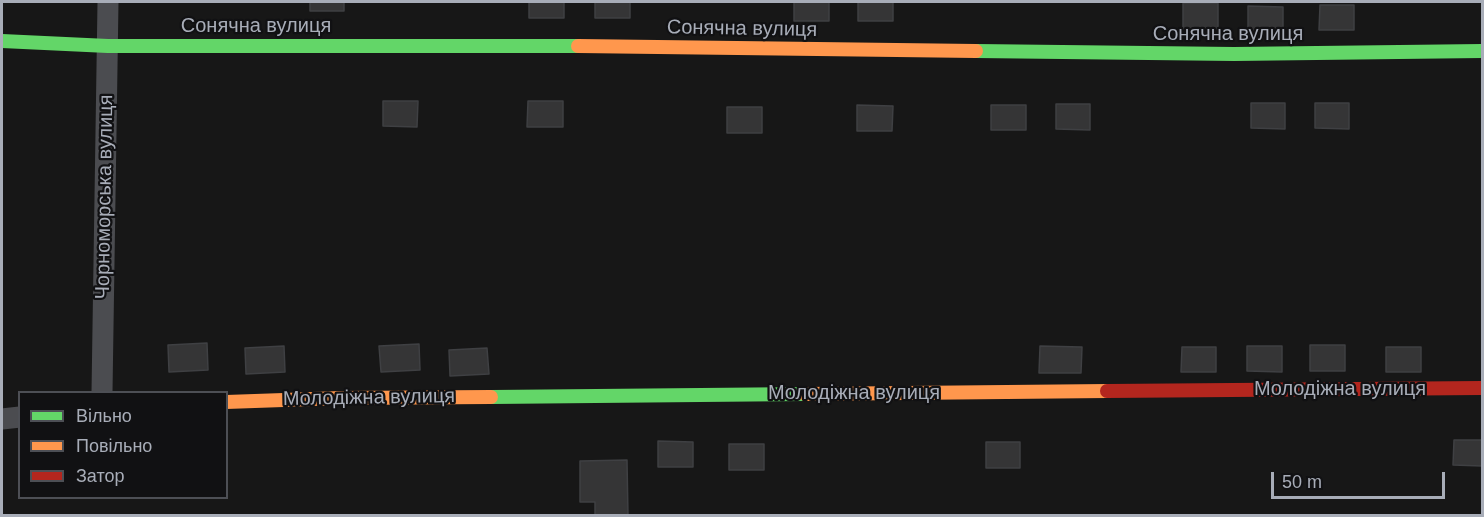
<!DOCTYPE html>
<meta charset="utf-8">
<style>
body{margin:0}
#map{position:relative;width:1484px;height:517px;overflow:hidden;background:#171717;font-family:Arial,sans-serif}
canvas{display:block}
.frame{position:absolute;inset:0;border:3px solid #a8adb8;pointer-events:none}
.legend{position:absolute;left:18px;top:391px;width:210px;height:108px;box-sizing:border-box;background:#111113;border:2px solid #4d4f55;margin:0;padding:8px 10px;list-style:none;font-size:18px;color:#a8adb8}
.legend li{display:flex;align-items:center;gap:12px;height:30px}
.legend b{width:30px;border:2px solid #4d4f55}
.scale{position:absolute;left:1271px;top:472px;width:174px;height:27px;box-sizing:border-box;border:3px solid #a8adb8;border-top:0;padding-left:8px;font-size:18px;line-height:21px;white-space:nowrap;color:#a8adb8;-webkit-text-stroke:4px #111113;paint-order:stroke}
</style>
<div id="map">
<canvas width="1484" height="517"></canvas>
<div class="frame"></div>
<ul class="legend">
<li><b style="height:8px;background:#63d668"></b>Вільно</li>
<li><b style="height:8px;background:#ff974d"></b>Повільно</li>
<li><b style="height:8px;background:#b3261e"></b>Затор</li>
</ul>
<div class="scale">50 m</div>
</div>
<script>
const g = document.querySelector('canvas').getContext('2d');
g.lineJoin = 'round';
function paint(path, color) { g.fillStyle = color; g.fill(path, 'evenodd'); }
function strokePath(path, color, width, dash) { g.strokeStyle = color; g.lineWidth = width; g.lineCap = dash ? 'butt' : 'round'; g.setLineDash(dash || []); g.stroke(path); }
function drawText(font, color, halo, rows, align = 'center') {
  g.font = font + ' Arial,sans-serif'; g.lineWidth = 4.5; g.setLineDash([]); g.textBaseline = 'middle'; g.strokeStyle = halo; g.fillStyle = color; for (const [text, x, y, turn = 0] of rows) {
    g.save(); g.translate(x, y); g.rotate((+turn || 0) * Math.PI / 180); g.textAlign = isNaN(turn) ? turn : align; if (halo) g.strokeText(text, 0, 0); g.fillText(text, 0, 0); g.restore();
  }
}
const building = new Path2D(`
 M310,2H344V11H310Z
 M529,2H564V18H529Z
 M595,2H630V18H595Z
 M794,2H829V21H794Z
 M858,2H893V21H858Z
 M1183,3H1218V29H1183Z
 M1320,5H1354V30H1319Z
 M1248,6L1283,7V32H1248Z
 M383,101H418L417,127L383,126Z
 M528,101H563V127H527Z
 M1251,103H1285V129L1251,128Z
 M1315,103H1349V129L1315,128Z
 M1056,104H1090V130L1056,129Z
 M857,105L893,106L892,131H857Z
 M991,105H1026V130H991Z
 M727,107H762V133H727Z
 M207,343L208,370L169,372L168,345Z
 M419,344L420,370L381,372L379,346Z
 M1310,345H1345V371H1310Z
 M284,346L285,372L246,374L245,348Z
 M1040,346L1082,347L1081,373H1039Z
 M1247,346H1282V372L1247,371Z
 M1182,347H1216V372H1181Z
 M1386,347H1421V372H1386Z
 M487,348L489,374L450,376L449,350Z
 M1454,440H1482V466L1453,465Z
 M658,441L693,442V467H658Z
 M986,442H1020V468H986Z
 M729,444H764V470H729Z
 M627,460L628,516H595V502H580V461Z`);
paint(building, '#353536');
strokePath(building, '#3f4043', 1.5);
strokePath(new Path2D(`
 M102,392L108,2
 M2,419L20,417`), '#4b4c50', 21);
strokePath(new Path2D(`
 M2,41L108,46H578
 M976,51L1234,54L1482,51
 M491,397L805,394`), '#63d668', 14);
strokePath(new Path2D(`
 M578,46L976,51
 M805,394L1107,391
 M226,402L341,398L491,397`), '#ff974d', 14);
strokePath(new Path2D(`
 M1107,391L1482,388`), '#b3261e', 14);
drawText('20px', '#a8adb8', '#111113', [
 ["Сонячна вулиця",256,26],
 ["Сонячна вулиця",742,29,1],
 ["Сонячна вулиця",1228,34],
 ["Чорноморська вулиця",105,197,-89],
 ["Молодіжна вулиця",1340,389],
 ["Молодіжна вулиця",854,393],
 ["Молодіжна вулиця",369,398,-1]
]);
</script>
